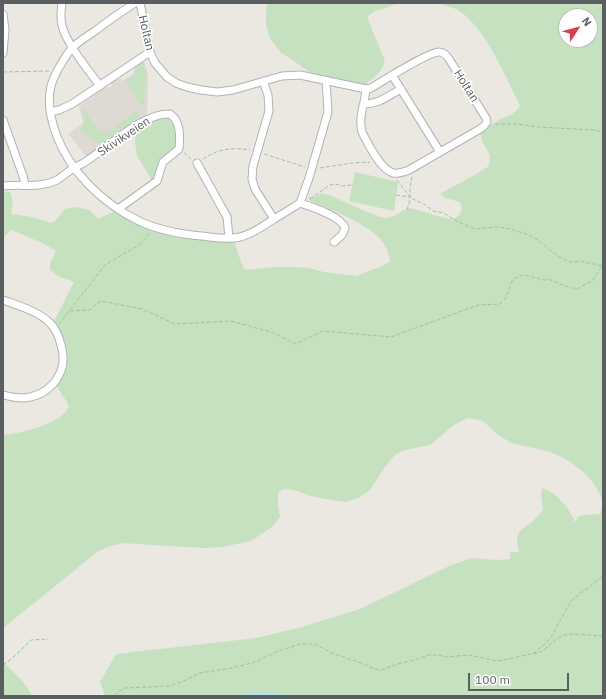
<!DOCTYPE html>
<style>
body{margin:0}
#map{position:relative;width:606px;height:699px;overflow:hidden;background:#ebe8e2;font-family:"IBM Plex Sans",sans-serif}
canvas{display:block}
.frame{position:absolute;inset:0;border:4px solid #5a5e61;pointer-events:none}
.north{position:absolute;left:558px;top:8px;width:40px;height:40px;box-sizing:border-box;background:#fff;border:1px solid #bdbfc0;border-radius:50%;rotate:54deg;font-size:11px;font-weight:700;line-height:16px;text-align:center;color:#5a5e61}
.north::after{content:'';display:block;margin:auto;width:14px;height:18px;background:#d73d4b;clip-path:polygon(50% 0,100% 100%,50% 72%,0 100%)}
.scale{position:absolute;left:468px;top:673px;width:101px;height:18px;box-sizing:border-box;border:2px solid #5a5e61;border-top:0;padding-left:5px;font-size:12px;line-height:14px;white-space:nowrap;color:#5a5e61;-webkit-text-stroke:3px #fff;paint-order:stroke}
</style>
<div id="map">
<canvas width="606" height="699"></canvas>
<div class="frame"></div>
<div class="north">N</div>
<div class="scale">100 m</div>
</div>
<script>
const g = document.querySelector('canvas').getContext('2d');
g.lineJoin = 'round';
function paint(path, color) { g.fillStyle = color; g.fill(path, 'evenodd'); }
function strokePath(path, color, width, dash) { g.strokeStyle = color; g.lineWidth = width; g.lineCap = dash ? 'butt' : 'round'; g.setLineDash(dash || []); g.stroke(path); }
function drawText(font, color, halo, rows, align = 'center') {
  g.font = font + ' "IBM Plex Sans",sans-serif'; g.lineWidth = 3.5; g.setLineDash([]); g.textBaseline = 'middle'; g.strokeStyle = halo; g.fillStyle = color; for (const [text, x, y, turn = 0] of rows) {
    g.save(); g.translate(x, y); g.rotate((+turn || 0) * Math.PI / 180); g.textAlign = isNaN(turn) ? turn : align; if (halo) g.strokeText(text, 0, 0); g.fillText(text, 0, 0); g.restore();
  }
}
paint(new Path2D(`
 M144,61L148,73L147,116L135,121L87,157L68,134L83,123L79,106L105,87H107L108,88L112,86L111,83L116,79L124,80L134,73V68Z`), '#ded9d3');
paint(new Path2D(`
 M267,3H399L385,8L373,12L367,17L385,61C383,71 373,78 365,85L352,83L320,76L308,71L291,59L281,53L269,37L266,24V13Z
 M437,3H603V502L599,492L591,480L583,472L573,464L562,457L550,452L511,443L497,434L483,421L468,418L454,425L430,445L405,450L396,454L385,467L369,491L358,498L345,502L326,499L310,496L298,491L285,489L278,492V505L280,517L273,526L251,541L222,547L206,548L167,546L123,543L108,547L97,552L64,579L3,628V435C22,433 44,427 60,417C64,414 66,411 69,407C67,400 60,393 57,386C61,379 65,373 67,366C70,350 62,334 54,321L74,282L60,277L50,270V263L56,251C42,242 26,236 11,230L4,237L3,242V192H10L13,202L11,214L32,217L51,223L56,220L65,209L75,207L90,210L98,219L115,211C149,237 194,236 234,241L241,262L245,270L273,267H292L309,268L324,272L356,276L382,266L390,262C389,255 387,249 384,244C373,226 333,210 314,203L309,200V197L317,196L321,193L329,195L365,211L380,217L387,218L394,216L406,209L411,208C420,210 448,221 455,218C459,217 461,212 462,208L460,202L445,198L440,194C457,184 474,176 489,166L490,155L483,143L480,133C486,129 492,124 499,120C507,116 515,114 520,106C506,77 485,27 458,10C452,7 444,5 437,3ZM566,16H590V40H566Z
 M143,63L146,72L144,105L141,106L125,81L135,74V69Z
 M85,109L98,130L107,132L113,129L135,111L138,112L139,117L103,143L99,144L82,133L80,130L84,123V119L82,111Z
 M169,116L176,127V146L175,150L158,172L153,182L137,156L135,143L136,129L140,125Z
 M355,172L398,182L394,211L349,201Z
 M542,488C558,493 569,508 575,522L578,516L595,514L600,515L603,503V696H300L262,693L228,696H105L100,682L116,654L256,638L302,627L360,609L449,566L472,558L497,560L510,559V552H519C512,528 525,530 538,516C540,514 542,511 543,509L541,495Z
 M3,662C14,673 26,682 32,696H3Z`), '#c6e1c0');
paint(new Path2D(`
 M262,693L300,696H228Z`), '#a7e1f6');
const minor = new Path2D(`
 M62,3C61,10 60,18 62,25C65,42 89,71 100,86
 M135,3C121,12 108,21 95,31C88,36 79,41 73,47C67,53 56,72 53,80C46,97 50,117 56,134C70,172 102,203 139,221C158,230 180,234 201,236C213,237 227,240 240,237C253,234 263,226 274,219C283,214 292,208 300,203C312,207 341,216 345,228L342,235L334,242
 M140,3L150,52L155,63L167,77L176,83L187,87L201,90L217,92L233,90L282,76L300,75L366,89L371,88C383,81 428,52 439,52C444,52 446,55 449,59L486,118L487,122L484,126L480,129L409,170C404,172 398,174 393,173C380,169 368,144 362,132C358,117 365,104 366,89
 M3,14L5,30L3,53
 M392,75L440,152
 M263,81L268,95L269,111L253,166L252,179L255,189L274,219
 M364,104C379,104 388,96 401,89
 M50,112L59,110L72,104L150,52
 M3,120L23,176L25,185
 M197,163L227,217L229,238
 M3,186C20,184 39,188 55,181C61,178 66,173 72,169C77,166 83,164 88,160C109,146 145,112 170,114C181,121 180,137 179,149L163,162L157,181L118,209
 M300,203L309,178L328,112L326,81
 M3,300C19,306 38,311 50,323C56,329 59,337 61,345C69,371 52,395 24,398C17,398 10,397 3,395`);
strokePath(minor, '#afb3b6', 9);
strokePath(new Path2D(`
 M3,72L49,71
 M495,124H517L539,127L593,130L603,132
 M184,153L191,159
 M264,154L305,167
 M203,159C217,149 233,147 250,150
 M320,168L352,163L370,162
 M397,180L410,197L413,199L424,204L433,211L444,213L458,222L475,229L496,227L506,228L517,231L531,236L539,241L555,254L567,261L571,262L580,261L603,266
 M396,195L409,197
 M310,199L330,185L335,184L343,186L352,185
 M407,210L410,200V187L412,177
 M70,311L89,310L91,309L96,304L101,301L142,309L175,324L231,321L271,332L296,344L323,331L391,337L478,305L500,304L505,299L513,279L524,275L545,280L548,279L565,286L577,289L593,280L602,266
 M59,324L105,265L139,245L150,233
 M533,654L546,643L551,637L571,601L603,576
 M3,665L15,656L31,640L48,639
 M115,696L118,692L125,688L169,686L184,681L199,673L232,668L255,662L278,651L300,644H315L332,653L361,663L375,669L381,670L401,663L411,661L429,655H438L447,657L468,655L498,661L541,652L558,638L564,635L573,634L603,636`), '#9cc3a0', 1, [4, 2]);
strokePath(minor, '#fff', 7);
drawText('12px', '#5a5e61', '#fff', [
 ["Holtan",146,33,77],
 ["Holtan",466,86,58],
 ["Skivikveien",124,137,-34]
]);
</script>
